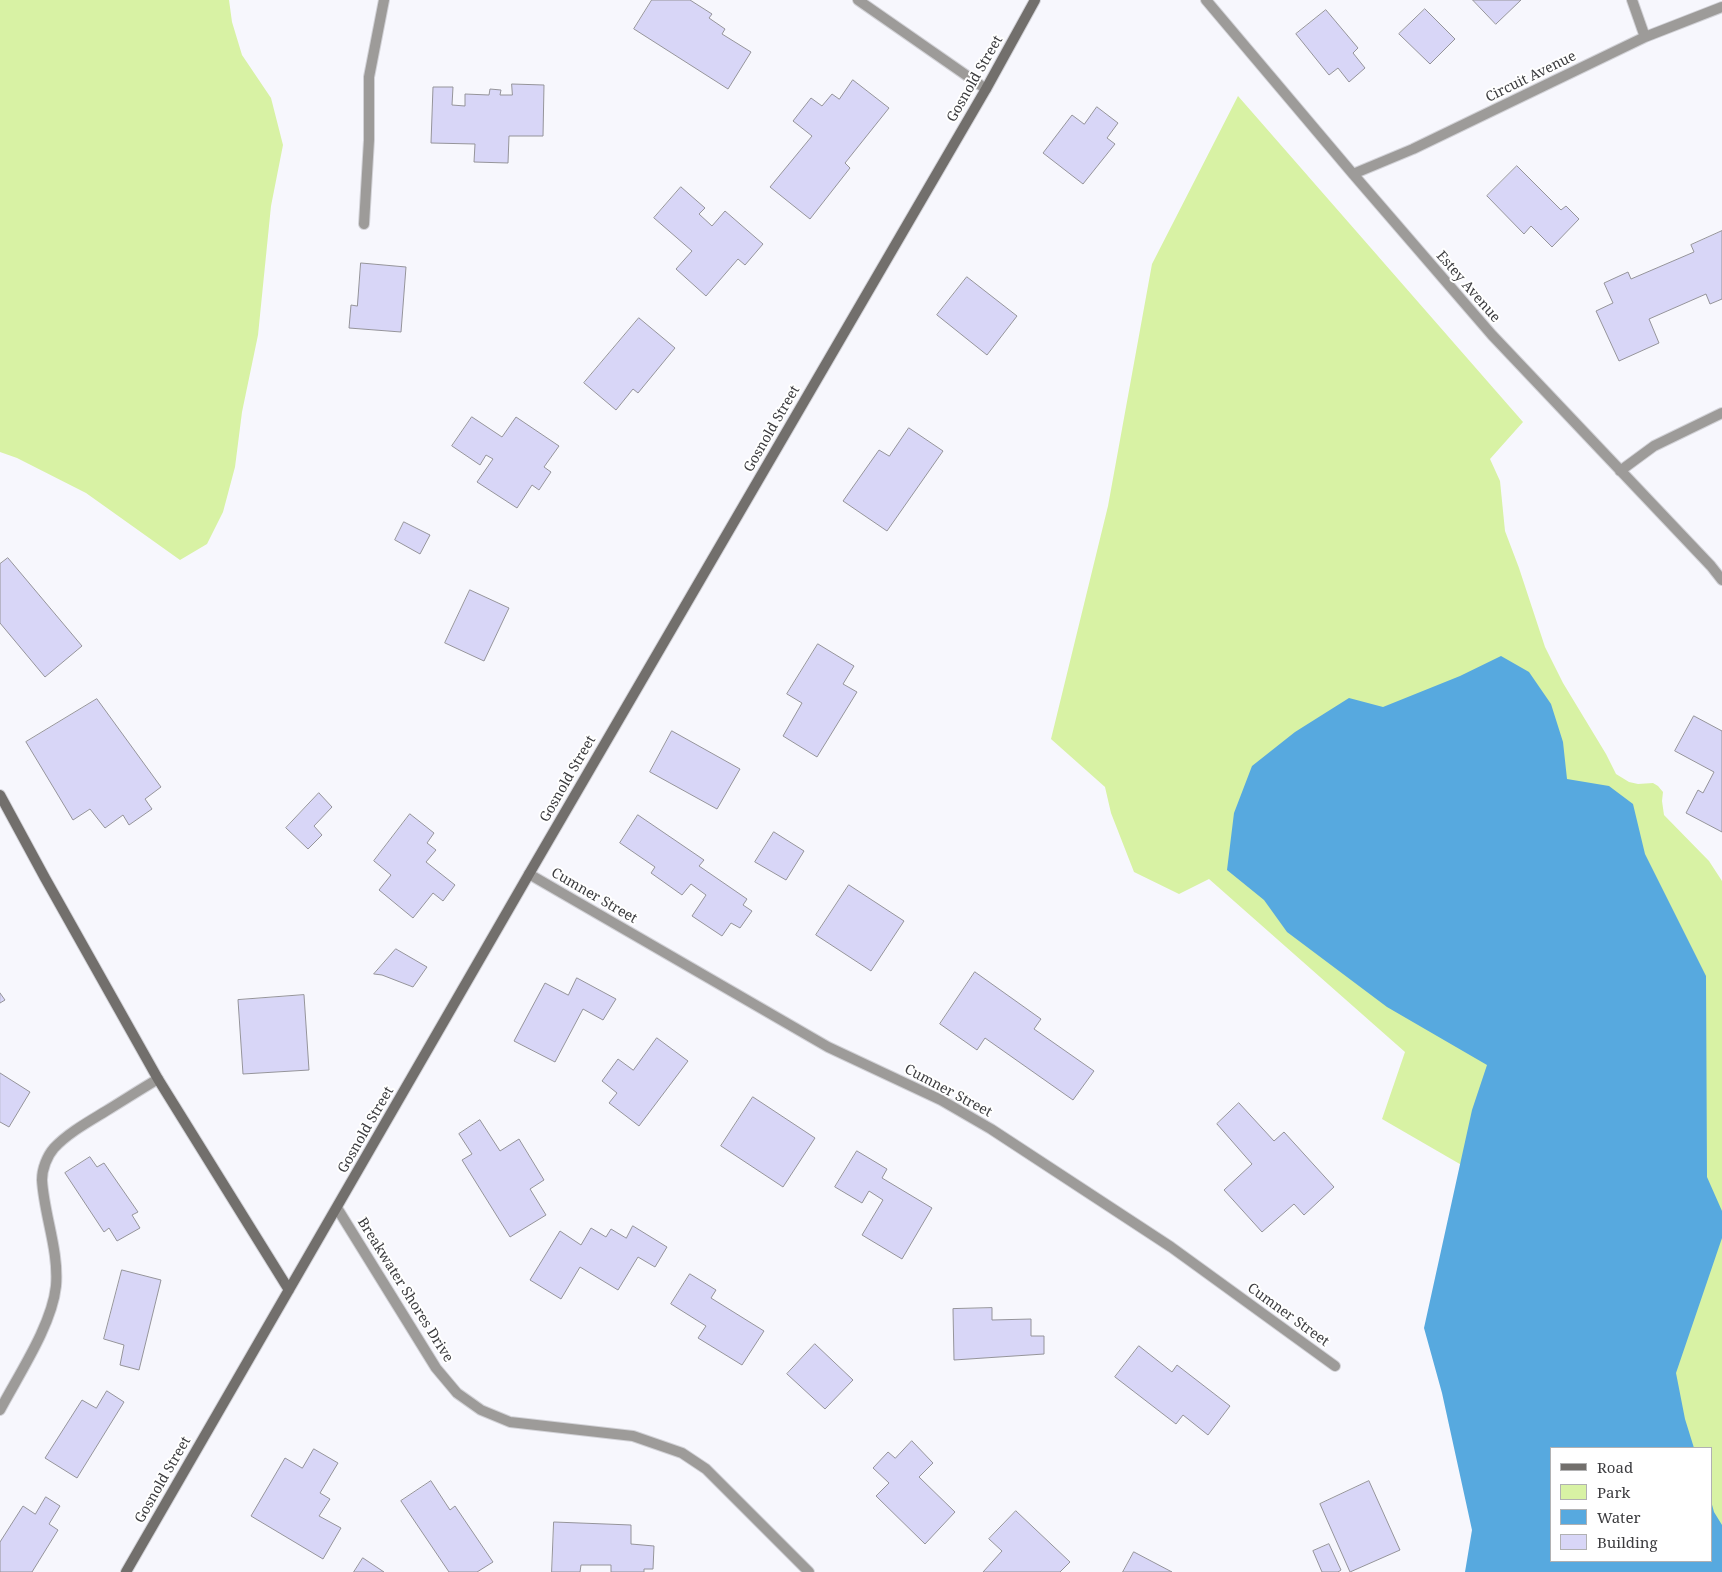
<!DOCTYPE html>
<style>
body{margin:0}
#map{position:relative;width:1722px;height:1572px;overflow:hidden;background:#f7f7fd;font-family:"Noto Serif",serif}
canvas{display:block}
.legend{position:absolute;left:1550px;top:1447px;width:162px;height:115px;box-sizing:border-box;background:#fff;border:1px solid #b1b1b2;margin:0;padding:6px 9px;list-style:none;font-size:15px;color:#3c3c3f}
.legend li{display:flex;align-items:center;gap:10px;height:25px}
.legend b{width:25px;border:1px solid #b1b1b2}
</style>
<div id="map">
<canvas width="1722" height="1572"></canvas>
<ul class="legend">
<li><b style="height:6px;background:#726f6c"></b>Road</li>
<li><b style="height:14px;background:#d8f2a4"></b>Park</li>
<li><b style="height:14px;background:#57a9df"></b>Water</li>
<li><b style="height:14px;background:#d8d6f7"></b>Building</li>
</ul>
</div>
<script>
const g = document.querySelector('canvas').getContext('2d');
g.lineJoin = 'round';
function paint(path, color) { g.fillStyle = color; g.fill(path, 'evenodd'); }
function strokePath(path, color, width, dash) { g.strokeStyle = color; g.lineWidth = width; g.lineCap = dash ? 'butt' : 'round'; g.setLineDash(dash || []); g.stroke(path); }
function drawText(font, color, halo, rows, align = 'center') {
  g.font = font + ' "Noto Serif",serif'; g.lineWidth = 4; g.setLineDash([]); g.textBaseline = 'middle'; g.strokeStyle = halo; g.fillStyle = color; for (const [text, x, y, turn = 0] of rows) {
    g.save(); g.translate(x, y); g.rotate((+turn || 0) * Math.PI / 180); g.textAlign = isNaN(turn) ? turn : align; if (halo) g.strokeText(text, 0, 0); g.fillText(text, 0, 0); g.restore();
  }
}
paint(new Path2D(`
 M0,0H229L232,22L242,55L271,98L283,145L271,206L258,335L242,412L235,467L223,512L207,544L180,560L86,493L17,458L0,452Z
 M1238,96L1523,422L1490,459L1500,481L1505,531L1519,568L1545,647L1563,683L1606,754L1616,774L1629,782L1638,784L1653,783L1658,786L1663,792L1662,801L1664,815L1709,861L1722,881V1572H1472L1586,1237L1382,1119L1405,1052L1209,879L1179,894L1134,872L1111,813L1105,787L1051,739L1108,506L1152,264ZM1551,1448H1711V1561H1551Z`), '#d8f2a4');
paint(new Path2D(`
 M1501,656L1529,672L1551,704L1563,742L1567,779L1609,786L1633,804L1645,854L1706,976L1707,1177L1722,1211V1238L1676,1373L1685,1419L1694,1448H1551V1561H1711V1501L1714,1512L1722,1525V1572H1465L1472,1530L1442,1393L1424,1328L1472,1110L1487,1065L1387,1007L1287,932L1264,900L1227,870L1234,813L1252,766L1295,732L1349,698L1383,707L1460,676Z`), '#57a9df');
const building = new Path2D(`
 M652,0H690L712,14L709,18L725,29L722,34L751,52L728,89L634,29Z
 M1473,0H1521L1496,24Z
 M1425,9L1455,39L1430,64L1399,34Z
 M1326,10L1358,48L1353,53L1365,68L1349,82L1338,68L1329,75L1296,34Z
 M853,80L889,108L845,163L850,168L810,219L770,187L812,136L793,121L811,98L822,106L832,94L839,99Z
 M512,84L544,85L543,136H509L508,163L474,162L475,144L431,143L433,87H453L452,105L465,106V94L489,95L490,89L501,90L500,95H512Z
 M1097,107L1118,123L1107,138L1115,144L1083,184L1043,153L1072,115L1084,124Z
 M1517,166L1561,210L1566,206L1579,219L1552,247L1531,226L1524,234L1487,196Z
 M681,187L705,208L699,214L712,226L725,211L763,244L745,265L738,259L706,296L676,269L692,251L654,218Z
 M1722,231V299L1710,304L1706,294L1649,319L1659,343L1619,361L1596,311L1613,303L1604,283L1628,272L1631,279L1694,252L1691,245Z
 M361,263L406,267L401,332L349,328L351,305L357,306Z
 M967,277L1017,316L987,355L937,315Z
 M639,318L675,348L638,393L633,389L616,410L584,383Z
 M472,417L502,437L516,417L559,446L544,467L551,472L539,490L532,485L517,508L477,482L493,459L486,455L480,465L452,446Z
 M909,428L943,451L887,531L843,501L879,450L889,456Z
 M404,522L430,535L420,554L395,540Z
 M8,558L82,646L45,677L0,623V564Z
 M470,590L509,608L484,661L445,643Z
 M818,644L854,666L843,684L857,692L817,757L783,736L802,703L787,694Z
 M97,699L161,787L145,799L152,809L129,825L123,815L105,828L90,809L73,820L26,742Z
 M1694,716L1722,731V832L1686,813L1698,790L1703,793L1714,772L1675,751Z
 M672,731L740,769L717,809L650,772Z
 M319,793L332,807L314,826L322,835L308,849L286,828Z
 M410,814L434,833L427,843L436,850L426,862L455,885L443,901L433,893L413,918L379,890L391,875L374,861Z
 M638,815L704,860L699,866L747,899L743,905L752,911L740,928L731,923L722,936L692,916L706,895L691,884L682,895L651,873L655,867L620,843Z
 M774,832L804,851L786,880L755,862Z
 M849,885L904,921L871,971L816,935Z
 M396,949L427,967L413,987L382,975L374,974Z
 M975,972L1041,1019L1034,1029L1094,1071L1073,1100L985,1038L977,1050L940,1024Z
 M577,978L616,999L603,1020L583,1009L555,1062L514,1041L545,983L568,995Z
 M0,993L5,1000L0,1003Z
 M304,995L309,1070L243,1074L238,1000Z
 M657,1038L688,1061L639,1126L609,1103L617,1093L602,1081L618,1059L633,1070Z
 M0,1073L30,1092L9,1127L0,1122Z
 M753,1097L815,1138L783,1187L721,1146Z
 M1239,1103L1274,1141L1284,1132L1334,1187L1304,1215L1294,1204L1262,1232L1224,1190L1252,1164L1217,1124Z
 M480,1120L500,1151L519,1139L544,1180L530,1189L546,1215L510,1237L462,1160L472,1154L459,1134Z
 M857,1151L887,1169L882,1178L932,1208L902,1259L862,1235L883,1200L869,1191L862,1203L835,1187Z
 M90,1157L97,1167L104,1163L138,1212L132,1215L140,1228L117,1241L109,1228L104,1232L65,1173Z
 M633,1226L667,1247L655,1267L638,1257L618,1290L580,1267L561,1299L530,1280L560,1231L581,1245L591,1228L606,1237L611,1229L626,1238Z
 M122,1270L161,1280L139,1370L120,1365L124,1345L104,1339Z
 M690,1274L716,1290L711,1298L764,1331L742,1365L698,1338L706,1326L671,1304Z
 M992,1308V1320L1031,1319V1336H1044V1354L954,1360L953,1309Z
 M815,1344L853,1380L825,1409L787,1374Z
 M1139,1346L1172,1372L1177,1365L1230,1406L1208,1435L1183,1415L1176,1424L1115,1377Z
 M107,1391L124,1402L77,1478L45,1458L82,1400L96,1408Z
 M912,1441L933,1463L919,1477L955,1512L925,1544L876,1496L889,1483L873,1468L888,1452L895,1458Z
 M314,1449L338,1463L320,1493L330,1499L319,1516L341,1528L323,1559L251,1516L285,1458L302,1468Z
 M431,1481L450,1510L455,1506L493,1562L477,1572H449L401,1501Z
 M1369,1481L1400,1550L1350,1572L1320,1504Z
 M46,1497L60,1506L49,1524L58,1530L32,1572H0V1542L23,1506L35,1514Z
 M1016,1511L1070,1562L1060,1572H983L1002,1551L989,1539Z
 M554,1522L631,1525V1544L654,1546L653,1569H644V1572H611V1565H581L580,1572H552Z
 M1329,1544L1341,1570L1338,1572H1322L1313,1551Z
 M1134,1552L1172,1572H1123Z
 M363,1558L384,1572H354Z`);
paint(building, '#d8d6f7');
strokePath(building, '#95949a', 1);
const lane = new Path2D(`
 M364,224L369,140V77L384,0
 M0,1410C19,1374 52,1325 56,1286C59,1250 44,1215 42,1180C42,1169 47,1156 54,1148C68,1133 88,1122 106,1111C124,1100 141,1089 158,1079`);
const street = new Path2D(`
 M858,0L986,89
 M1206,0L1353,174L1492,335L1711,566L1722,580
 M1632,0L1645,37
 M1353,174L1413,149L1645,37L1722,7
 M1620,471L1654,446L1722,413
 M529,874L828,1047L941,1100L991,1129L1171,1247L1335,1366
 M337,1208L436,1368L457,1393L481,1410L510,1422L633,1436L682,1453L706,1469L809,1572`);
const secondary = new Path2D(`
 M0,795L45,878L158,1079L289,1290
 M126,1572L529,874L986,89L1035,0`);
strokePath(lane, '#d2d2d7', 12);
strokePath(street, '#d2d2d7', 12);
strokePath(secondary, '#d2d2d7', 12);
strokePath(lane, '#9d9b99', 10);
strokePath(street, '#9d9b99', 10);
strokePath(secondary, '#726f6c', 10);
drawText('14px', '#3c3c3f', '#fff', [
 ["Circuit Avenue",1531,77,-26],
 ["Gosnold Street",975,79,-60],
 ["Estey Avenue",1468,287,49],
 ["Gosnold Street",772,429,-60],
 ["Gosnold Street",568,779,-60],
 ["Cumner Street",594,896,30],
 ["Cumner Street",948,1091,28],
 ["Gosnold Street",366,1130,-60],
 ["Breakwater Shores Drive",405,1290,58],
 ["Cumner Street",1288,1315,36],
 ["Gosnold Street",163,1480,-60]
]);
</script>
